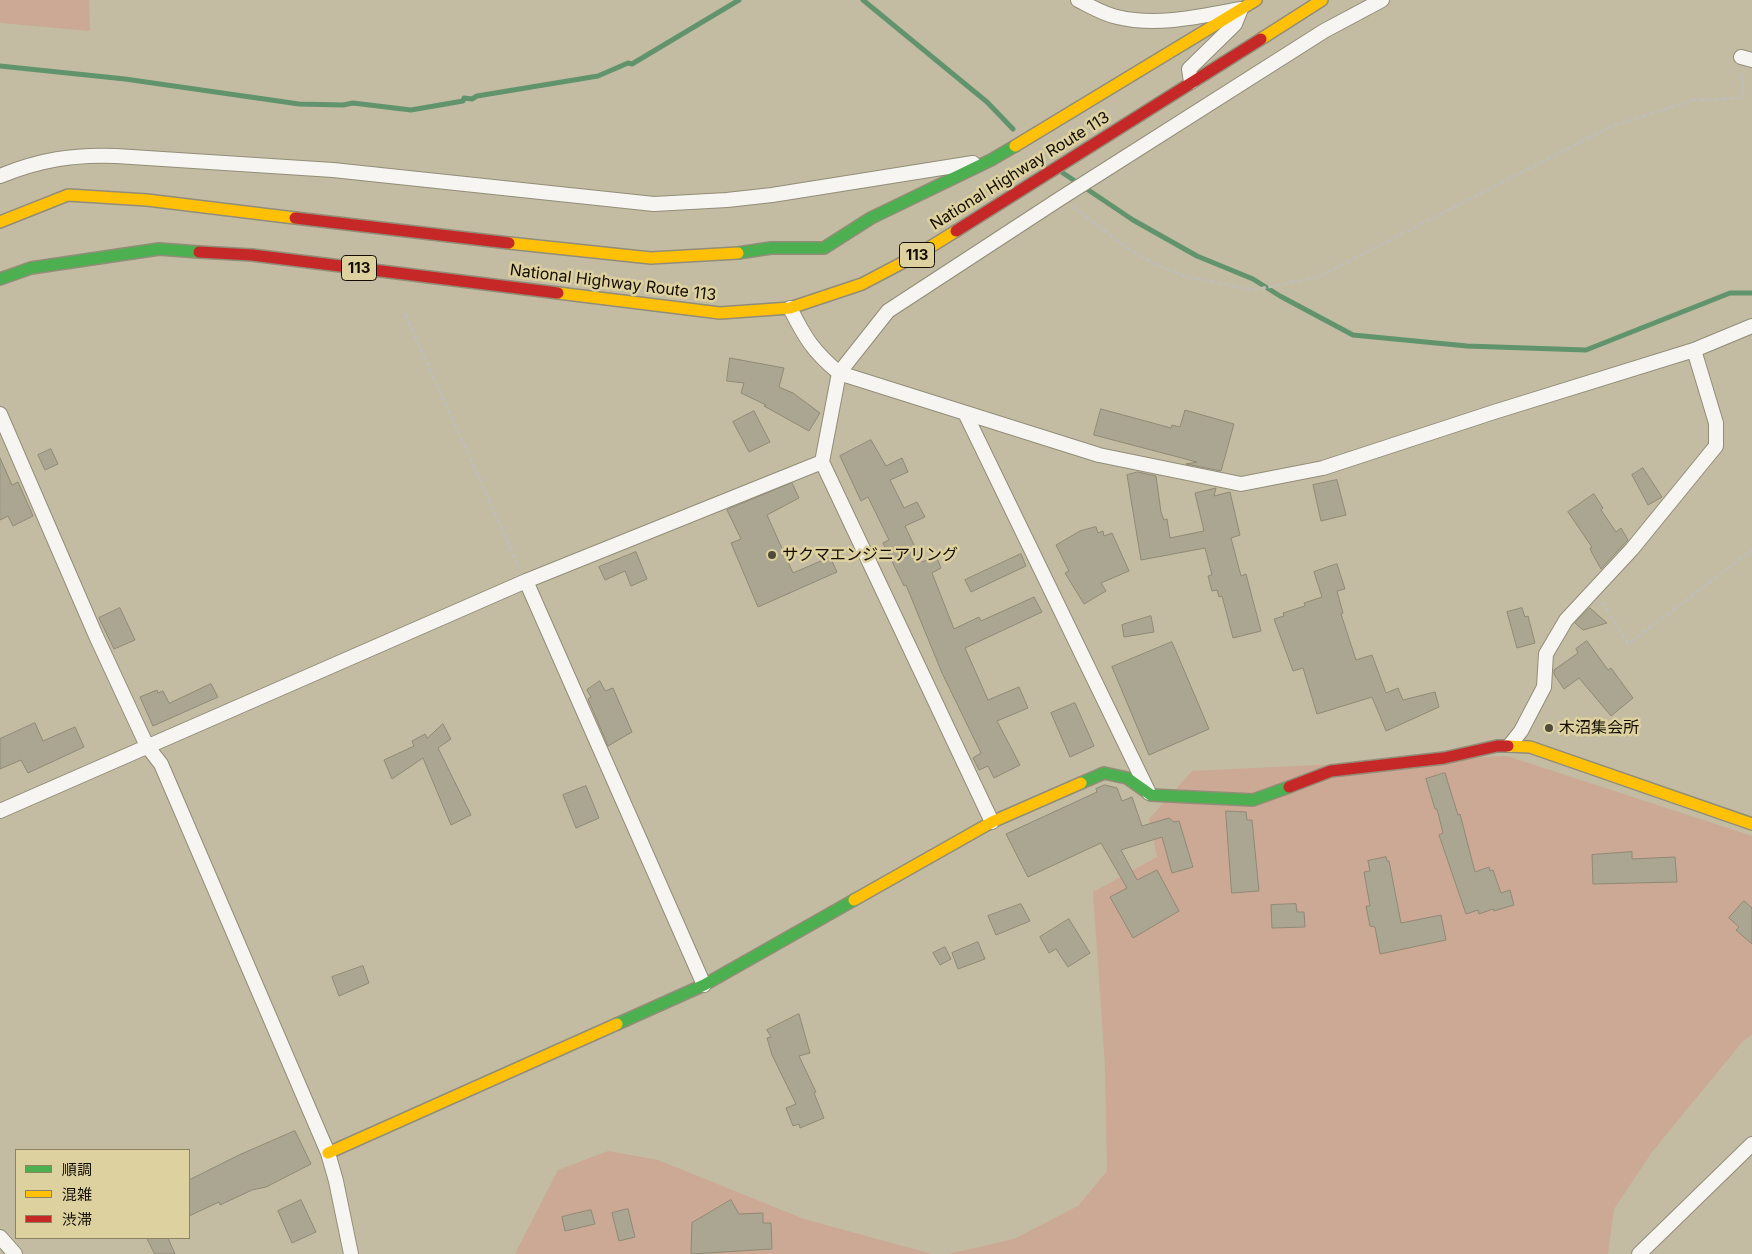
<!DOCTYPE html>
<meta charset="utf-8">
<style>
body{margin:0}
#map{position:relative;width:1752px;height:1254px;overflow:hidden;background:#c3bca2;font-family:Inter,"Noto Sans JP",sans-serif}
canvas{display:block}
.legend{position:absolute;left:15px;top:1149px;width:175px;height:90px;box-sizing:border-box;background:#ded1a0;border:1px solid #8c8360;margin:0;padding:6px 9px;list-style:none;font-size:15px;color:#120d00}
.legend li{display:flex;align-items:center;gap:10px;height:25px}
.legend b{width:25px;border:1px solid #8c8360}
</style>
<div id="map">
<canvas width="1752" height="1254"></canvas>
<ul class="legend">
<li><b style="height:6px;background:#4caf50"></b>順調</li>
<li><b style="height:6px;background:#ffc107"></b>混雑</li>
<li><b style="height:6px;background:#c62828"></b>渋滞</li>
</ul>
</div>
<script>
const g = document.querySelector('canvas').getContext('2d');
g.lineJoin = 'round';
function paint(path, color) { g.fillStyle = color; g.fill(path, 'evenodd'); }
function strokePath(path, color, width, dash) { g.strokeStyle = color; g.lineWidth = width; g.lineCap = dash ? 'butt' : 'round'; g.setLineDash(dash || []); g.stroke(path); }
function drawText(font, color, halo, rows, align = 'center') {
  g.font = font + ' Inter,"Noto Sans JP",sans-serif'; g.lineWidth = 5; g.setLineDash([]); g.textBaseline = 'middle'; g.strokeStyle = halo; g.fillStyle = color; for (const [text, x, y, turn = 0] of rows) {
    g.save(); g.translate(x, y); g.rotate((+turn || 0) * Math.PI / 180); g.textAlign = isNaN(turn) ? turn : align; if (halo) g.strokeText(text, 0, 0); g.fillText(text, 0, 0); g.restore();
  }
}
paint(new Path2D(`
 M0,0H89L90,31L0,23Z
 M1507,756L1752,836V1035L1743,1041L1652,1152L1614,1209L1608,1254H948L1014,1239L1078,1206L1107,1171L1105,1066L1093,892L1157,857L1149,819L1192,771Z
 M608,1151L658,1160L804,1219L932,1254H515L558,1170Z`), '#cba995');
strokePath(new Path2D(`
 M863,0L987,102L1013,129
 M0,66L125,79L299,104L343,105L353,103L411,110L463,101L464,98L472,99L477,96L598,76L628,63L632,64L739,0
 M1063,173L1133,220L1197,256L1253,279L1280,296L1353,335L1467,346L1586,350L1730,293H1752`), '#61946d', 5);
const building = new Path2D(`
 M730,358L784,368L779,387L793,393L820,413L809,431L764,406L766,405L741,393L744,383L727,381Z
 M1101,409L1171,428L1172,425L1180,427L1185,410L1234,424L1221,471L1186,464L1197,462L1094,435Z
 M754,411L770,442L749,452L733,422Z
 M871,440L886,466L902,458L908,472L890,480L904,508L917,502L925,517L905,526L922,562L936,556L941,568L932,573L954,629L979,617L981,621L1034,597L1042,612L965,648L988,700L1019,687L1028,708L997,721L1020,765L994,778L988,766L979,770L973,758L981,753L942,673L906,585L904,586L883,543L889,540L868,497L861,501L840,456Z
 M51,449L58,464L45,470L38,455Z
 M0,458L12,485L18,482L33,516L13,526L8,516L0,520Z
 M1643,468L1662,497L1648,505L1632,475Z
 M1138,472L1156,476L1161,512L1164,520L1167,519L1170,538L1204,531L1195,493L1216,488L1214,496L1230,492L1240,535L1231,538L1241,576L1246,574L1261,631L1233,638L1222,596L1219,597L1217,590L1212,591L1208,576L1212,575L1205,548L1141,560L1127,475Z
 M1337,480L1346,515L1321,521L1313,485Z
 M792,483L799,498L767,515L793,573L830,557L837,572L758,607L731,543L741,539L727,510Z
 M1594,494L1603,508L1601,510L1616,532L1621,528L1628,540L1601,569L1592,553L1590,548L1592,547L1568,512Z
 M1096,527L1098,533L1103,531L1104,536L1112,533L1129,571L1101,583L1106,591L1084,604L1065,573L1069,571L1056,545L1080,531Z
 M636,552L647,579L631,586L625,571L605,580L599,567Z
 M1021,554L1026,566L971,592L965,580Z
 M1337,564L1345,589L1337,591L1343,613L1341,614L1356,660L1372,655L1386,693L1398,688L1403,700L1435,692L1439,707L1386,731L1372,697L1317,714L1303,668L1293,671L1274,619L1284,616L1283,613L1305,606L1304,603L1322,597L1314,572Z
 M120,608L135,640L114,649L99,618Z
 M1522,608L1525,617L1528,616L1535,643L1517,648L1507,612Z
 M1590,608L1607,623L1583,630L1575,623Z
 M1151,616L1154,632L1124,637L1122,625Z
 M1587,641L1608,670L1611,668L1633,698L1611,716L1579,678L1564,689L1554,674V670L1578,653L1576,649Z
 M1172,642L1209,729L1149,755L1112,667Z
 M600,681L605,691L613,688L632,732L608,746L588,699L591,697L587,690Z
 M211,684L218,697L153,726L140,697L157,690L158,693L163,691L169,703Z
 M1075,703L1094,746L1070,757L1051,713Z
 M35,723L43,741L75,727L84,747L28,773L21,760L0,769V739Z
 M443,724L451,739L438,748L471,815L451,825L423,758L392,779L384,760L414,746L412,741L425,734L427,738Z
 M1445,773L1458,815L1460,814L1475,872L1489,867L1490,871L1493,870L1501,893L1510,890L1514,905L1494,911L1493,909L1479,914L1478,910L1466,914L1439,835L1443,833L1437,809H1435L1426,779Z
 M1105,785L1117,788L1122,801L1132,797L1142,826L1169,818L1174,822L1179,821L1193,867L1172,873L1162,837L1121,850L1137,880L1157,870L1179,911L1133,938L1110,897L1127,888L1101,843L1028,877L1006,834L1097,792L1096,789Z
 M586,786L599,818L576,828L563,795Z
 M1226,811L1246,812L1247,820H1252L1259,891L1232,893Z
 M1632,852V859L1675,857L1677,882L1593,884L1592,855Z
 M1386,857L1387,861H1389L1401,923L1441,915L1446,940L1380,954L1375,927L1370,926L1366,906H1370L1364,872L1370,871L1368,861Z
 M1744,901L1752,908V944L1736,930L1739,927L1729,918Z
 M1021,904L1030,921L996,935L988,916Z
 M1296,904L1297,912H1304L1305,927L1272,928L1271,905Z
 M1069,919L1090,953L1068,967L1056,949L1049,953L1040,937Z
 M978,942L985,959L958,969L952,953Z
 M945,947L951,959L940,965L933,953Z
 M363,966L369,983L339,996L332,977Z
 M799,1014L810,1053L799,1056L816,1092L814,1093L824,1118L800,1128L799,1124L793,1126L786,1108L796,1104L772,1055L767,1038L771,1037L767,1030Z
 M295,1131L311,1164L266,1187L252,1190L220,1205L219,1202L189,1216V1180L239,1155Z
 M301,1200L316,1232L292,1243L278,1211Z
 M731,1200L739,1214L763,1213V1223H771L772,1249L691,1254L692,1223Z
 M628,1209L635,1237L619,1241L612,1213Z
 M591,1210L595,1224L565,1231L562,1217Z
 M147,1238H168L175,1254H155Z`);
paint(building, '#aba691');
strokePath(building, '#8f8975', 1);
const street = new Path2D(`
 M1078,0C1090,6 1103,14 1117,17C1158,27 1201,16 1241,9L1235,24L1189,69L1191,82
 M1741,57L1752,60
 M0,176C39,160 74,154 116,156L333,170L654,204L727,200L772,195L973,163
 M790,308C805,338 813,351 839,373L1099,455L1241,484L1323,468L1494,412L1694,350L1752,326
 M965,413L1149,793
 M0,414L96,636L147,746L161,764L328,1153L336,1181L351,1254
 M526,581L704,985
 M1510,745L1521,731L1544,687L1546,654L1566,620L1632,549L1716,446V423L1694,350
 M0,811L526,581L822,462
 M992,822L822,462L839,373L888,311L1061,198L1324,31L1382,0
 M0,1237L15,1254
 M1639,1254L1752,1144`);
const fast = new Path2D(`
 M738,253L771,248H824L871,218L991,160L1015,146
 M0,279L31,268L159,249L199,252
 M1081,783L1104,773L1127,778L1151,795L1253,800L1289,787
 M617,1024L704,985L854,900`);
const slow = new Path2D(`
 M1261,39L1322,0
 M1015,146L1256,0
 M0,222L68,195L147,200L295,218
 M509,243L651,258L738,253
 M558,293L720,313L790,308L862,284L919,254L956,231
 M1508,746L1530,747L1752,824
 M854,900L992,822L1081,783
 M328,1153L617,1024`);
const jam = new Path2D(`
 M295,218L509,243
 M956,231L1261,39
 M199,252L252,255L558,293
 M1289,787L1331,771L1444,758L1497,746H1508`);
strokePath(street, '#928d78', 16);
strokePath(fast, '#928d78', 14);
strokePath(slow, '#928d78', 14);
strokePath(jam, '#928d78', 14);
strokePath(new Path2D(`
 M1073,207L1130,250L1156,265L1188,277L1254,290L1318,277L1612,126L1694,100L1743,98L1742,73
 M405,314L520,569
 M1602,602L1628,644L1752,550`), '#bfbdb6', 3, [5, 2.5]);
strokePath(street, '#f6f5f1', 14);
strokePath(fast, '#4caf50', 11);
strokePath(slow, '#ffc107', 11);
strokePath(jam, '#c62828', 11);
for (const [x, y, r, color] of [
 [772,555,5,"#504a39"],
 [1549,728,5,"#504a39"]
]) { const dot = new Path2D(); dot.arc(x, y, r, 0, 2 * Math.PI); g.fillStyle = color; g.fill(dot); strokePath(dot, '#ded1a0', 2); }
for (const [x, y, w] of [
 [917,255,35],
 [359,268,35]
]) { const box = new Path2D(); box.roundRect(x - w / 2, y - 12.5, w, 25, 4); g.fillStyle = '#ded1a0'; g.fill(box); strokePath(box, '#120d00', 1); }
drawText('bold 15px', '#120d00', null, [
 ["113",917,255],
 ["113",359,268]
]);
drawText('16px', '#120d00', '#ded1a0', [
 ["National Highway Route 113",1020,171,-32],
 ["National Highway Route 113",613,283,7]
]);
drawText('16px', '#120d00', '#ded1a0', [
 ["サクマエンジニアリング",782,555],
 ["木沼集会所",1559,728]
], 'left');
</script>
